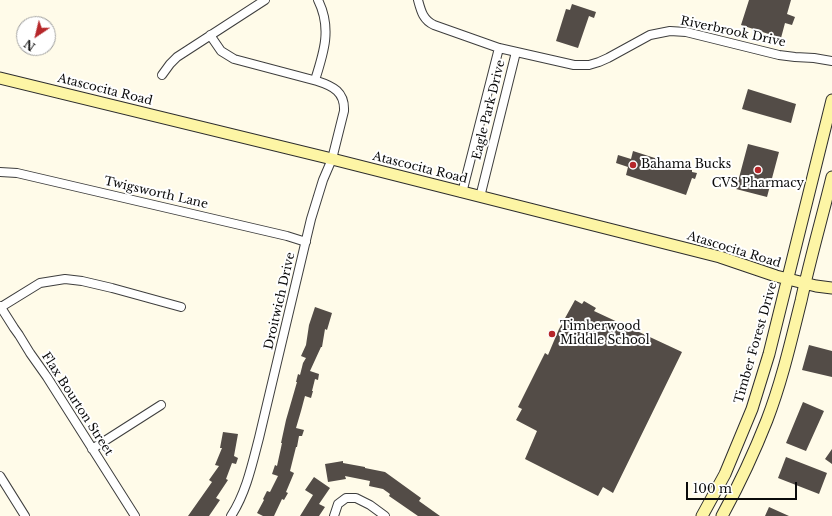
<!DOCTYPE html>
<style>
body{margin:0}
#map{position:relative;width:832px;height:516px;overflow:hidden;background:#fffbe9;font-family:"Libre Baskerville",serif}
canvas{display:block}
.north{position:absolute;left:16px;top:16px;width:40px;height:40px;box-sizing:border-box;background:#fff;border:1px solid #9d9d9d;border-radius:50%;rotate:215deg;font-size:11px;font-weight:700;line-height:16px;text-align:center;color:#0b0b0b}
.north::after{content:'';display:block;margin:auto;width:14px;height:18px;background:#b6272a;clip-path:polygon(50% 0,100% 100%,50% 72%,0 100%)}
.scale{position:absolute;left:686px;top:482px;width:111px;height:18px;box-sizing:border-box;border:2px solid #0b0b0b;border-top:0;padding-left:5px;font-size:12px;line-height:14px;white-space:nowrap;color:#0b0b0b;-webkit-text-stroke:3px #fff;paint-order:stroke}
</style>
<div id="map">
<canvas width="832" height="516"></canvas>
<div class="north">N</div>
<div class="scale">100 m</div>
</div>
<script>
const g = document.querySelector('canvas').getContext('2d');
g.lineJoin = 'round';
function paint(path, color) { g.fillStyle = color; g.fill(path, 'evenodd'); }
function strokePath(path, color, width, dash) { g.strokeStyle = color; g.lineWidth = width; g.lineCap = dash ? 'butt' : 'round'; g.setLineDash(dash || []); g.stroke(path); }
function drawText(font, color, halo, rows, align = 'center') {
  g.font = font + ' "Libre Baskerville",serif'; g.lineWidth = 4; g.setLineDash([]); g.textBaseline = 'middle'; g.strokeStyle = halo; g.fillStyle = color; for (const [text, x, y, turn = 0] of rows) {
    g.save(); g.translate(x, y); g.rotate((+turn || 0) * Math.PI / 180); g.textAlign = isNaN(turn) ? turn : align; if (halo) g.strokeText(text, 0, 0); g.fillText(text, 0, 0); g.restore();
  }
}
paint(new Path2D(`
 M749,0H791L787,14L795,17L792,25L785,23L781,38L741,25Z
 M572,4L596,12L594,18L589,16L578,48L556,41L566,9L570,10Z
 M748,89L796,104L791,123L742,109Z
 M748,144L779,152L767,197L736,189Z
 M633,151L692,170V172L697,173L695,179L692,178L686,195L626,175L628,167L616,163L618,155L631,159Z
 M575,300L582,304L584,301L596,308L594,311L682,352L613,493L603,487L598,496L525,459L537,431L516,420L522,409L518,407L545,353L548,355L559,329Z
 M315,307L332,313L327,330L325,329L322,347H321L310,371L319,374L318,380L315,379L312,391H313L311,398L305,396L301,411L296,428L304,430L302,436H299L297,447H296L290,471L294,473L286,492L288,493L284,500L282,499L274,516H263L257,513L264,500L263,499L267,491L270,492L278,476L272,474L275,465L277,466L282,443H281L286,420L297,382H296L298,374L300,375L303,363L306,358L301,356L306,345L309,325Z
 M809,345L832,351V377L802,370Z
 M803,402L824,411L806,451L786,443Z
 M223,432L238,434L234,456L238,458L236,464L232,463L226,479L228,480L216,498L220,500L209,516H188L212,482L209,480L219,466L215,465L222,448H220Z
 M832,449V464L825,459Z
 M786,457L827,473L819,494L778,478Z
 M343,461V463L365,467V468L385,472L421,498L419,501L440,516H418L389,496L390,494L383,489L369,486L370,481L345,476L346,479L328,482L325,464Z
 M314,477L330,488L319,504L325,507L319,516H300L313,495L305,490Z
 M769,507L789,516H765Z`), '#534c47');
const street = new Path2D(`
 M418,0C421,11 423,20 434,25L499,48L574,65H589L599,62L608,58L650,35L670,31L686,32L779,55L795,57L814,58L832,61
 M210,35L221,51L234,59L317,81C333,86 345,92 344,111L332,159L323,180L311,219L259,438C252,465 246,493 231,516
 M162,75L170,64L177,57L265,0
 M315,80C324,52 332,28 318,0
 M0,172L17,173L287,236L306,242
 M462,193L499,48
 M480,197L516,52
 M0,306L14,328L19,335L30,353L47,377L135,516
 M1,307L40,283L65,279L82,281L112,288L181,307
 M92,449L161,405
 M0,476L25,516
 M334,516L338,504L346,498H356L370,505L385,516`);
const secondary = new Path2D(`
 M0,78L332,159L720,257L776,276L816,286L832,288
 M702,516L725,474L752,409L769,354L832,100
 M722,516C739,485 754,453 767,420C782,381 791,341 801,301C810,259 822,218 832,177`);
strokePath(street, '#3e3e3e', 10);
strokePath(secondary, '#2d2d2d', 13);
strokePath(street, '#fff', 8);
strokePath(secondary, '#fdf5a5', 11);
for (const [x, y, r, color] of [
 [633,165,4,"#b6272a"],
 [758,170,4,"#b6272a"],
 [552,334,4,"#b6272a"]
]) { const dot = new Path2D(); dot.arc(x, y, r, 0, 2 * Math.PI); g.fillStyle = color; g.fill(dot); strokePath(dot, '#fff', 1.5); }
drawText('12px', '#0b0b0b', '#fff', [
 ["Riverbrook Drive",733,32,12],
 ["Atascocita Road",105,90,14],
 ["Eagle Park Drive",489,110,-76],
 ["Atascocita Road",420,168,14],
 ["Twigsworth Lane",156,193,13],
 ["Atascocita Road",734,250,17],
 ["Droitwich Drive",280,301,-77],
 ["Timber Forest Drive",756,343,-74],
 ["Flax Bourton Street",77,404,57]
]);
drawText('12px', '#0b0b0b', '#fff', [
 ["Bahama Bucks",641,165],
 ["CVS Pharmacy",758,184,"center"],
 ["Timberwood",560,327],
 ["Middle School",560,341]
], 'left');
</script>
